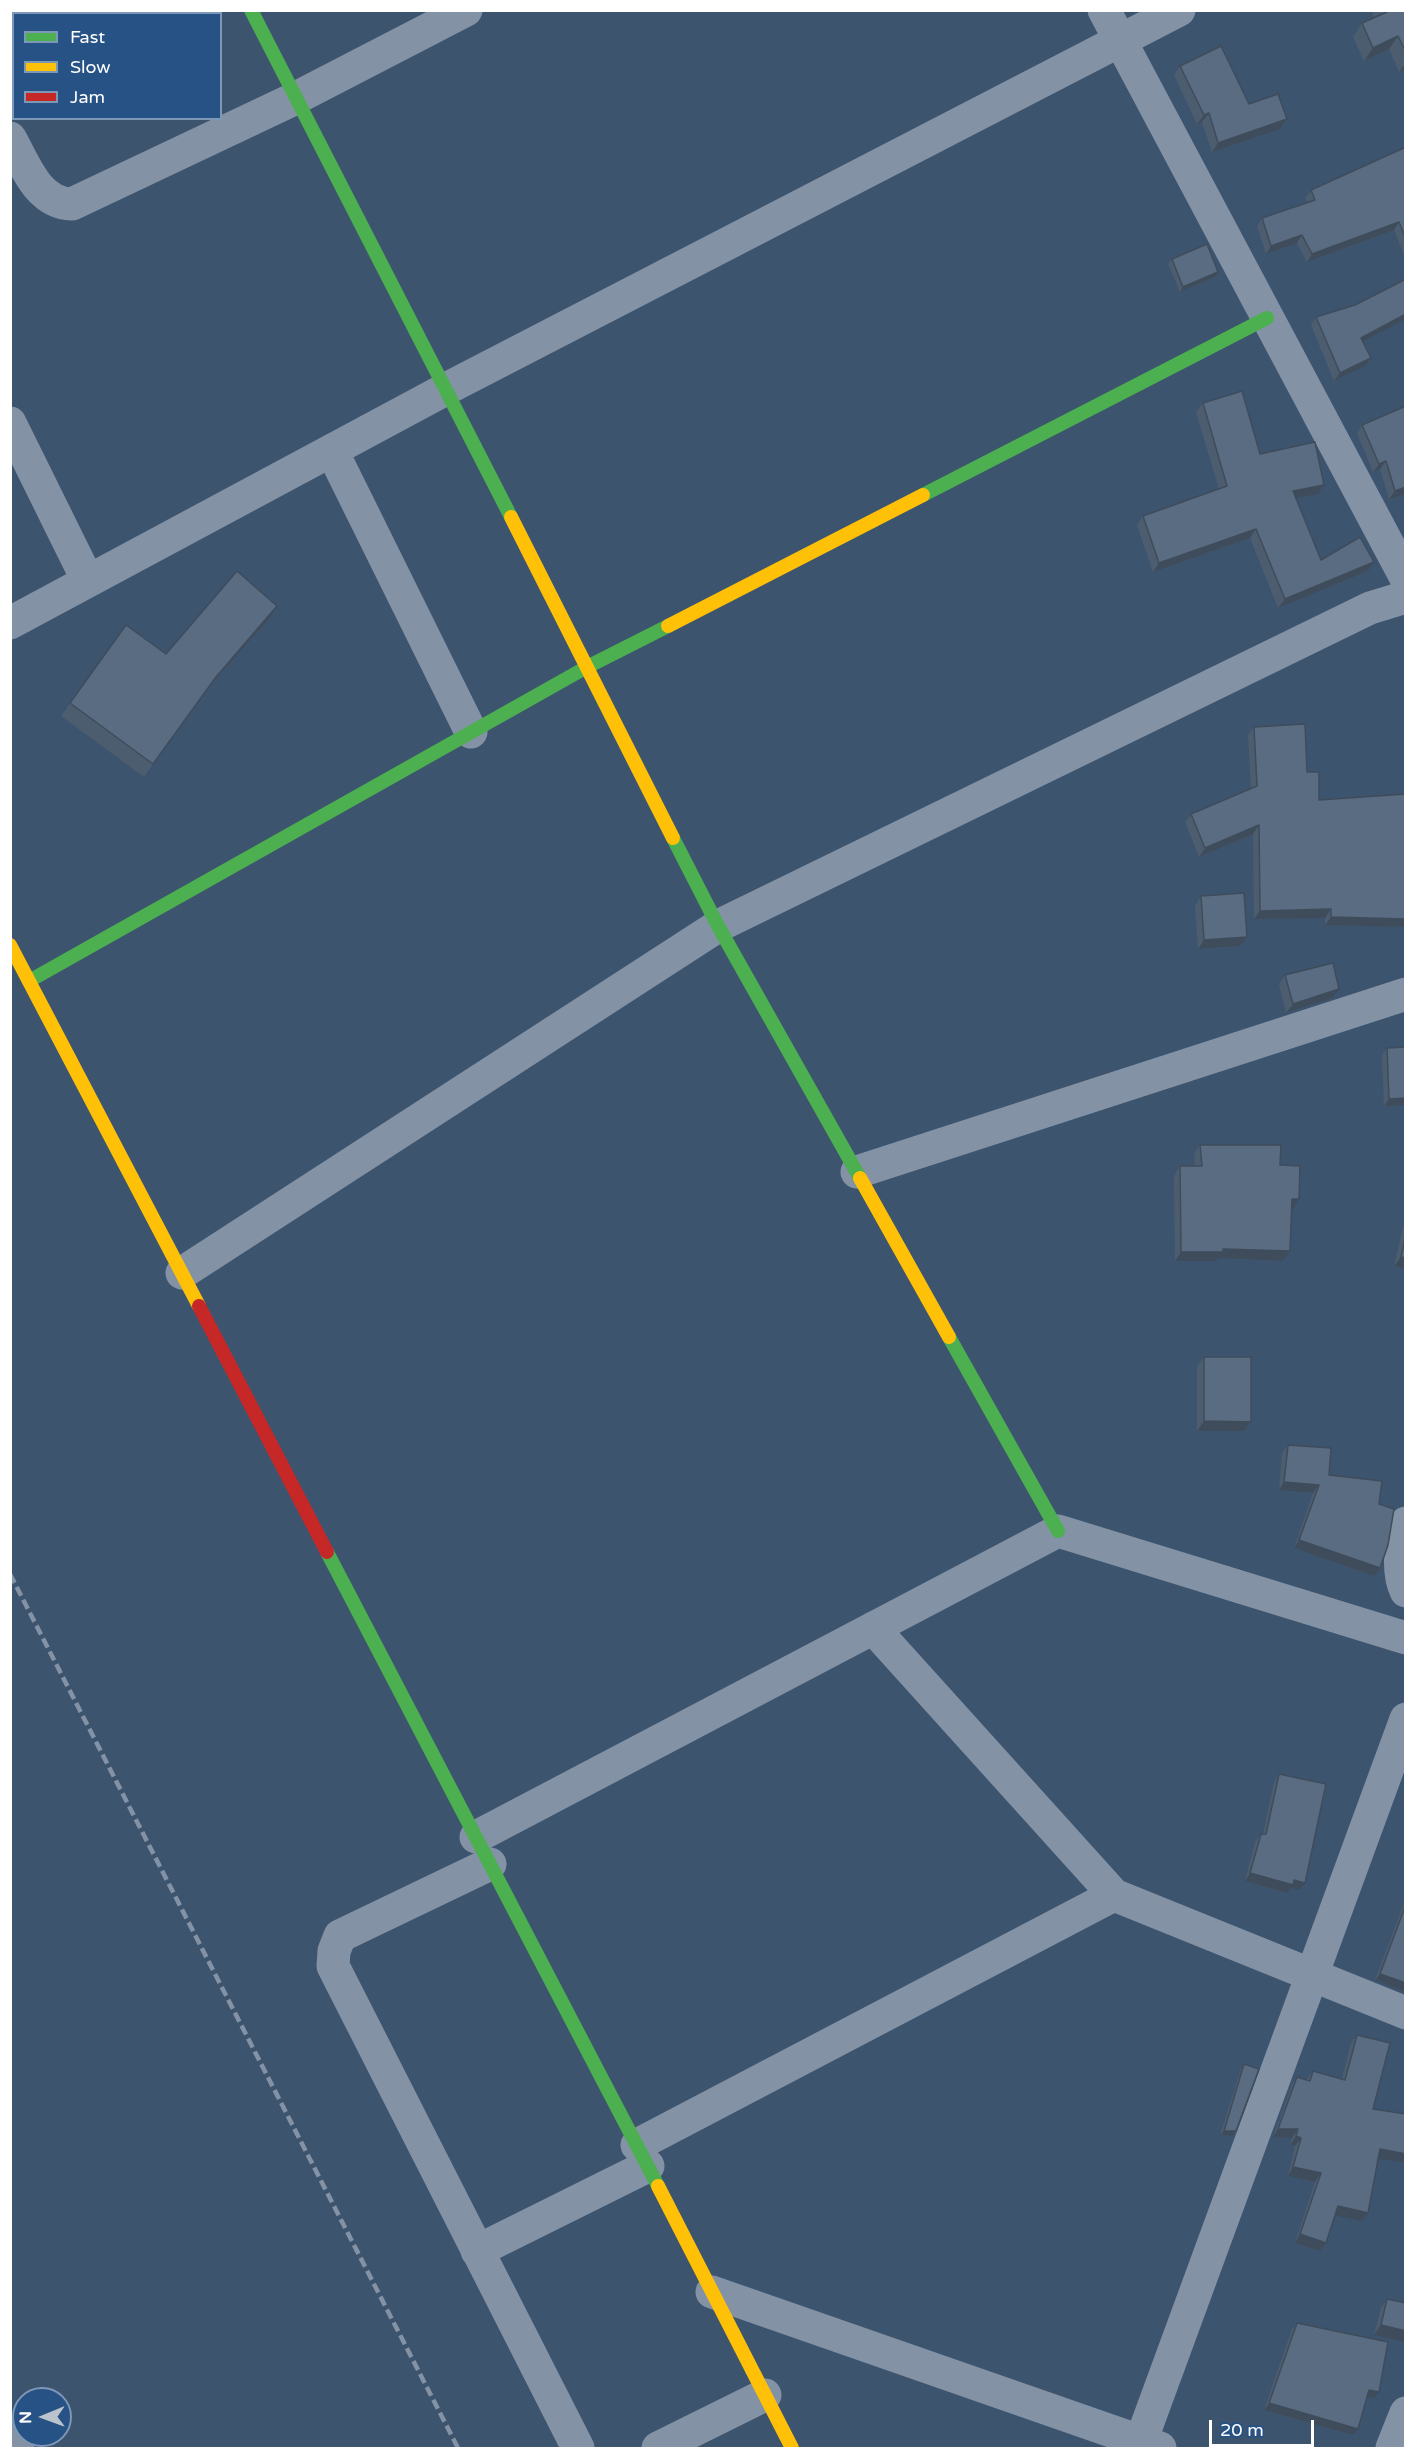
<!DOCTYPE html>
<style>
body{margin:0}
#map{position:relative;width:1416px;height:2459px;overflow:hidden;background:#3d546f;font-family:"Varela Round",sans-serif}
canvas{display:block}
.frame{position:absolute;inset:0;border:12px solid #fff;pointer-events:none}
.legend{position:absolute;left:12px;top:12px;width:210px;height:108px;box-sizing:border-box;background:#275285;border:2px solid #7d97b6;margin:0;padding:8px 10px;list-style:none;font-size:18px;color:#fff}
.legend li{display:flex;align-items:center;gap:12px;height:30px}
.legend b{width:30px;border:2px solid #7d97b6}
.north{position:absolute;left:12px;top:2387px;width:60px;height:60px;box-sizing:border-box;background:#275285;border:2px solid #7d97b6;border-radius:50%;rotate:269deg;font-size:16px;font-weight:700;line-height:24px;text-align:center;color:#fff}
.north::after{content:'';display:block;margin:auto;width:21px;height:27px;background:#bbc3cd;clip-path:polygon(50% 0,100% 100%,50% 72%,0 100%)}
.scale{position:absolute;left:1209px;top:2420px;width:105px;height:27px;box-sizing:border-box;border:3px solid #fff;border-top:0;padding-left:8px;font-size:18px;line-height:21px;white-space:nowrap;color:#fff;-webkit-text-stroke:4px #275285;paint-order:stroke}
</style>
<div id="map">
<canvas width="1416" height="2459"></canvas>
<div class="frame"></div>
<ul class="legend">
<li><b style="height:8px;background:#4caf50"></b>Fast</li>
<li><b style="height:8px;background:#ffc107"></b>Slow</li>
<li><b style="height:8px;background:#c62828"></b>Jam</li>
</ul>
<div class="north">N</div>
<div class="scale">20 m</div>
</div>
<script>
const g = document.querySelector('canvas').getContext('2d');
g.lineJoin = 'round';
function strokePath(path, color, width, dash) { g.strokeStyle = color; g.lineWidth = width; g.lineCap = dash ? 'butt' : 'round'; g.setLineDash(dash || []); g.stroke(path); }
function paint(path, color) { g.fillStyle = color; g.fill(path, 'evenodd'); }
strokePath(new Path2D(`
 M1104,10L1406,578
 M10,138C25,164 37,203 72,204L296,98L466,10
 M10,423L88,581
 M332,451L471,732
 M10,623L446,389L1179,10
 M857,1172L1406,994
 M182,1273L718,926L1370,608L1406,597
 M1406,1523C1401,1543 1397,1572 1406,1591
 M873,1628L1114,1895L1406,2013
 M476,1837L1058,1531L1406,1638
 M490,1864L340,1936L334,1951L333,1966L578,2448
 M637,2145L1114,1895
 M477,2251L648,2166
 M712,2292L1160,2448
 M10,2433L18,2448
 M1141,2441L1406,1719
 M658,2448L765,2395
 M1392,2448L1406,2413`), '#8393a5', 33);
strokePath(new Path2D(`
 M251,10L511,517
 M923,495L1267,318
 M673,838L718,926L860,1178
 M29,981L587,667L668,626
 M949,1337L1058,1531
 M327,1552L658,2186`), '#4caf50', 14);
strokePath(new Path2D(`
 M511,517L673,838
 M668,626L923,495
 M10,945L199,1306
 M860,1178L949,1337
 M658,2186L792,2448`), '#ffc107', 14);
strokePath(new Path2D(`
 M199,1306L327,1552`), '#c62828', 14);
strokePath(new Path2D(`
 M10,1574L458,2448`), '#8392a4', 4.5, [10, 4.5]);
paint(new Path2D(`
 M1371,10H1406V69L1399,72L1389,49L1364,61L1353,37L1362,23L1374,18Z
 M1180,66L1249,104L1287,119L1280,129L1212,152L1202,122L1197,124L1174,75Z
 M1406,147V260L1394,230L1307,262L1297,243L1266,254L1257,226L1262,218L1308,202L1305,198L1311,190Z
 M1172,259L1218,272L1215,277L1180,292L1168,264Z
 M1406,279V319L1363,341L1371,358L1365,366L1334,381L1311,325L1316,317L1355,305Z
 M1203,403L1260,454L1324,485L1318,494L1296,498L1321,560L1374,562L1368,571L1278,608L1250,538L1153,572L1137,525L1143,516L1219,489L1196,412Z
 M1406,406V494L1389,499L1380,469L1373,472L1357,433L1362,425Z
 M269,619L207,689L144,777L61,716L126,625L166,654Z
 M1254,727L1307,772L1319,800L1406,927L1325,925V918L1254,919L1253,834L1199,857L1185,822L1191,814L1251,789L1248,735Z
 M1201,896L1240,946L1198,949L1195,906Z
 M1285,975L1332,998L1286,1013L1279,984Z
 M1406,1047V1105L1384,1106L1382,1055L1387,1048Z
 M1200,1145L1280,1165L1299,1199L1293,1209H1291L1290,1251L1283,1261L1218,1258L1216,1261H1175L1174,1176L1180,1166H1195L1194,1154Z
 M1406,1215V1269L1394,1266Z
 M1204,1357L1244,1431H1197V1366Z
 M1288,1445L1329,1475L1379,1504L1374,1576L1294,1548L1313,1493L1279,1490L1282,1453Z
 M1279,1774L1299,1890L1291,1888L1287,1893L1245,1881L1255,1842L1261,1834H1263L1274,1782Z
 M1406,1898V1992L1375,1980Z
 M1357,2035L1373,2109L1406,2114V2163L1378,2158L1362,2221L1335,2215L1326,2243L1320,2251L1295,2243L1315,2182L1288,2176L1295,2146L1290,2145L1292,2138L1273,2137L1292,2085L1297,2077L1307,2079L1313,2071L1342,2079L1351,2043Z
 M1244,2064L1233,2136L1220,2135L1241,2069Z
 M1387,2299L1406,2303V2342L1374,2335L1381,2308Z
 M1297,2323L1379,2392L1374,2398L1367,2397L1353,2435L1264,2410L1292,2329Z`), '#4d5d70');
paint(new Path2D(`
 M1398,36L1389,49L1364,61L1373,48Z
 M1406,63V69L1399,72Z
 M1209,113L1202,122L1197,124L1204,115Z
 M1287,119L1280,129L1212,152L1218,143Z
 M1399,222L1394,230L1307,262L1312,254Z
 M1302,235L1297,243L1266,254L1271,246Z
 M1218,272L1215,277L1180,292L1183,287Z
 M1406,314V319L1356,345L1361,338Z
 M1371,358L1365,366L1334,381L1340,373Z
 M1386,461L1380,469L1373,472L1379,464Z
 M1324,485L1318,494L1286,500L1293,491Z
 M1406,487V494L1389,499L1395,491Z
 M1256,529L1250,538L1153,572L1159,563Z
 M1374,562L1368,571L1278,608L1285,599Z
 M277,606L269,619L207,689L144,777L216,677Z
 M1259,825L1253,834L1199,857L1205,848Z
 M1331,909L1325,918L1254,919L1260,911Z
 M1331,917L1406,919V927L1325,925Z
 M1247,937L1240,946L1198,949L1204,940Z
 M1339,989L1332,998L1286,1013L1293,1004Z
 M1406,1098V1105L1384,1106L1389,1099Z
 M1292,1199H1299L1293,1209L1285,1208Z
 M1223,1249L1290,1251L1283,1261L1218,1258L1216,1261H1175L1181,1252Z
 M1401,1257L1406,1258V1269L1394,1266Z
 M1204,1421L1251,1422L1244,1431H1197Z
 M1284,1482L1319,1485L1313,1493L1279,1490Z
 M1299,1540L1380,1568L1374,1576L1294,1548Z
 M1250,1873L1294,1880L1305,1883L1299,1890L1291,1888L1287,1893L1245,1881Z
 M1380,1974L1406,1983V1992L1375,1980Z
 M1278,2129H1298L1292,2138L1273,2137Z
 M1224,2131H1236L1233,2136L1220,2135Z
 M1296,2136L1301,2138L1295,2146L1290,2145Z
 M1380,2149L1406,2154V2163L1374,2158Z
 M1293,2167L1321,2173L1315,2182L1288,2176Z
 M1338,2206L1368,2213L1362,2221L1333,2215Z
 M1300,2234L1326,2243L1320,2251L1295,2243Z
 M1381,2325L1406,2331V2342L1374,2335Z
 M1369,2390L1379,2392L1374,2398L1365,2397Z
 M1269,2403L1358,2429L1353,2435L1264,2410Z`), '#3f4c5b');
const building = new Path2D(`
 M1386,10H1406V52L1398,36L1373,48L1362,23L1387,12Z
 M1221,46L1249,104L1278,94L1287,119L1218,143L1209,113L1204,115L1180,66Z
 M1406,147V239L1399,222L1312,254L1302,235L1271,246L1262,218L1315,200L1311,190Z
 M1207,244L1218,272L1183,287L1172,259Z
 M1406,279V314L1361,338L1371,358L1340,373L1316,317L1355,305Z
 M1242,391L1260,454L1315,442L1324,485L1293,491L1321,560L1360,537L1374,562L1285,599L1256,529L1159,563L1143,516L1227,486L1203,403Z
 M1406,406V487L1395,491L1386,461L1379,464L1362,425Z
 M237,571L277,606L216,677L153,764L70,703L126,625L166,654Z
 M1305,724L1307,772H1319V800L1406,794V919L1331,917V909L1260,911L1259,825L1205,848L1191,814L1257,786L1254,727Z
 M1244,893L1247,937L1204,940L1201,896Z
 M1333,963L1339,989L1293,1004L1285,975Z
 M1406,1047V1098L1389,1099L1387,1048Z
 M1200,1145H1281L1280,1165L1300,1166L1299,1199H1292L1290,1251L1223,1249V1252H1181L1180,1166H1202Z
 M1406,1235V1258L1401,1257Z
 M1204,1357H1251V1422L1204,1421Z
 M1288,1445L1331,1448L1329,1475L1382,1481L1379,1504L1394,1509L1388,1545L1380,1568L1299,1540L1319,1485L1284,1482Z
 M1279,1774L1326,1784L1305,1883L1294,1880L1293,1885L1250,1873L1261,1834H1266Z
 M1406,1904V1983L1380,1974Z
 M1357,2035L1390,2043L1373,2109L1406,2114V2154L1380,2149L1368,2213L1338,2206L1326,2243L1300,2234L1321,2173L1293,2167L1301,2138L1296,2136L1298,2129H1278L1297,2077L1310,2081L1313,2071L1345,2080Z
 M1244,2064L1259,2069L1236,2131H1224Z
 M1387,2299L1406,2303V2331L1381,2325Z
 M1297,2323L1388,2342L1379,2392L1369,2390L1358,2429L1269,2403Z`);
paint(building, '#5a6c82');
strokePath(building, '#3f4c5b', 1.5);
</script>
